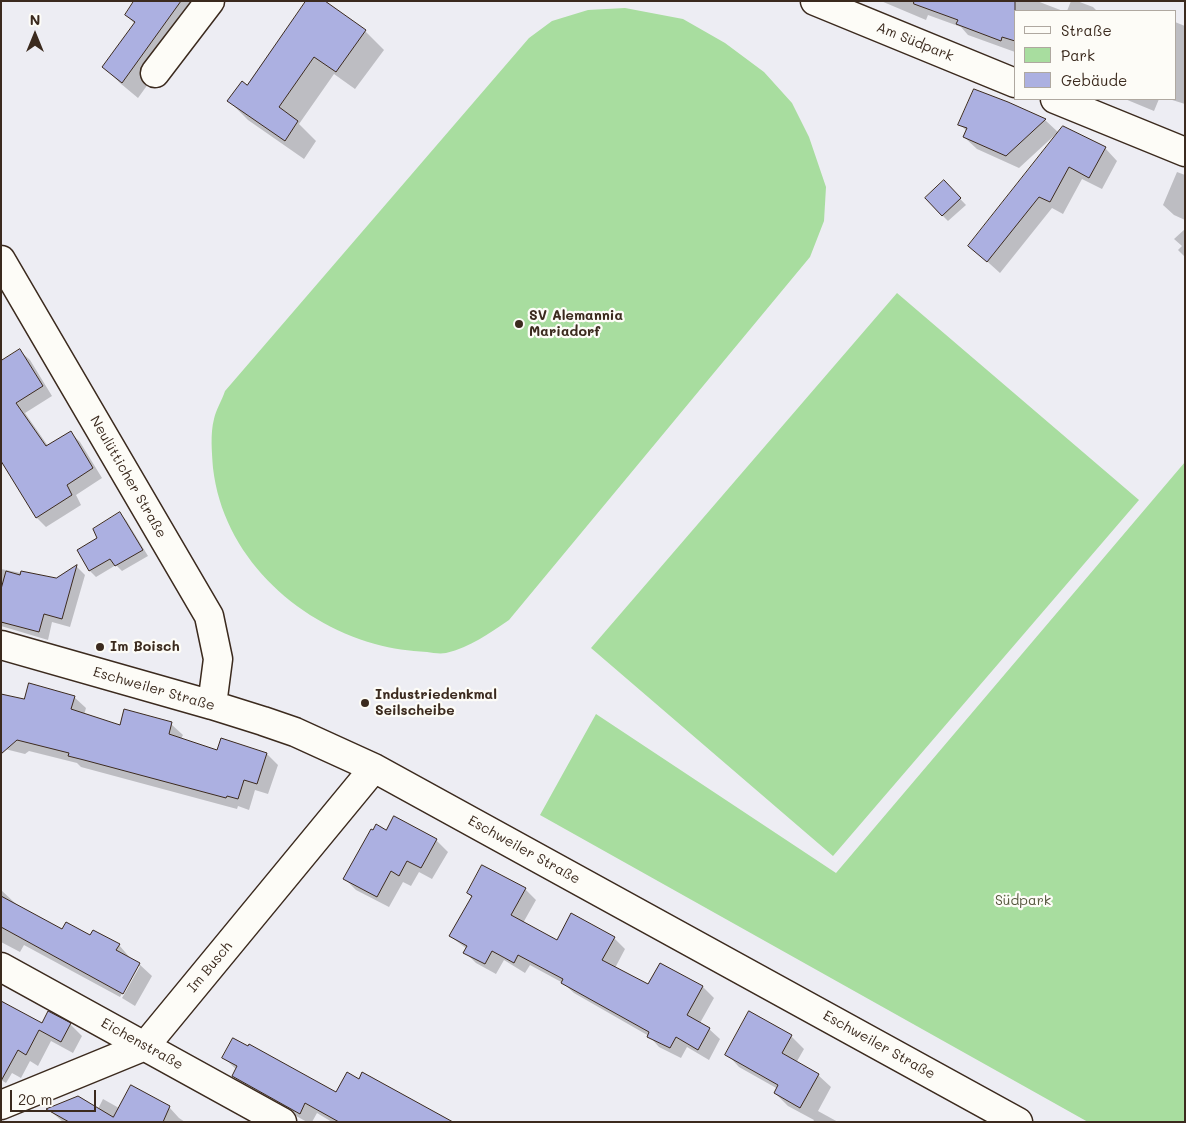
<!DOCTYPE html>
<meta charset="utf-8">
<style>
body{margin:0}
#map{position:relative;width:1186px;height:1123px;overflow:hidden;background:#ededf3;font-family:Mali,sans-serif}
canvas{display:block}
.frame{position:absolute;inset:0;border:2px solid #3b2a1e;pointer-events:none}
.legend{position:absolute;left:1014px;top:10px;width:162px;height:90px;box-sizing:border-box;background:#fdfcf7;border:1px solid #afa8a0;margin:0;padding:6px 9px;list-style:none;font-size:15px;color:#3b2a1e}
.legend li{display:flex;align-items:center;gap:10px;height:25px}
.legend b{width:25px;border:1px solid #afa8a0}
.north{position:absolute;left:10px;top:10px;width:50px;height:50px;-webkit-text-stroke:4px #fdfcf7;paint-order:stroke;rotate:0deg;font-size:14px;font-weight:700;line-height:20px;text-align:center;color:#3b2a1e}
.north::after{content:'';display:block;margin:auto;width:18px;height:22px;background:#3b2a1e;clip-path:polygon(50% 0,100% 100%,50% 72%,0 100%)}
.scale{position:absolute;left:10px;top:1090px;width:86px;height:22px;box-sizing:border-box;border:2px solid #3b2a1e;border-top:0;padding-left:6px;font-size:15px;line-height:18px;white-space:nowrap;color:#3b2a1e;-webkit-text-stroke:4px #fdfcf7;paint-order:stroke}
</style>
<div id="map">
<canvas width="1186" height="1123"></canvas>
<div class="frame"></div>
<ul class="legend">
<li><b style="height:6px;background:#fdfcf7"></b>Straße</li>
<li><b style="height:14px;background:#a8dd9f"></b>Park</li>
<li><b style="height:14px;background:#acb0e1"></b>Gebäude</li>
</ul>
<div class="north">N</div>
<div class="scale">20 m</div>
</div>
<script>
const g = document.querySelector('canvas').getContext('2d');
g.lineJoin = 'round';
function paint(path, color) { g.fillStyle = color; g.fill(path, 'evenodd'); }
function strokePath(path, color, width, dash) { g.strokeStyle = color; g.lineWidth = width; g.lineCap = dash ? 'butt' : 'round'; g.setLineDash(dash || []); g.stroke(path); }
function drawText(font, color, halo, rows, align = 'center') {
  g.font = font + ' Mali,sans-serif'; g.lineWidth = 4.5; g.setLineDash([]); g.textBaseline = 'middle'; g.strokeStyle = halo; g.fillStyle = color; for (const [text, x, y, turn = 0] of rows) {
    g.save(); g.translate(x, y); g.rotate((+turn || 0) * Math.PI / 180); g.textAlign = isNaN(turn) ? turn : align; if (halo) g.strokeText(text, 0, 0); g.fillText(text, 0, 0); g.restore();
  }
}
paint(new Path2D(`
 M625,8L683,19L725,43L764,72L792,103L809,137L826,187L824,221L810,257L509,620C488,634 471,647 446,653C440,654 433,653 427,652C409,651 393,649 375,644C294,621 223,555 213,468C212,453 210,434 214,419C216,410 222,400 225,391L529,38L552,21L588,10Z
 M897,293L1139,500L833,856L591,648Z
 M1185,462V1122H1088L540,815L596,714L836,873Z`), '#a8dd9f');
paint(new Path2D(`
 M136,1H208L138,98L120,83L104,67L135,24L126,15Z
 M881,1H1037L1063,11H1015V52L968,35L961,27L928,15L926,20Z
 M1071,1H1077L1093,7L1097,11H1067Z
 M1175,22L1185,26V104L1169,99H1175Z
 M365,31L384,50L355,89L334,74L299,124L316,141L304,159L248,120L229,101L247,87Z
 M975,90L1045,120L1059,133L1105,148L1117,161L1102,189L1082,179L1063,214L1052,208L1000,273L970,246L1058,134L1057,133L1019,168L977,149L964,137L967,131L960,125Z
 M1125,99H1159L1154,111Z
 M1177,172L1185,175V220L1174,215L1163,205Z
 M944,182L966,205L948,221L942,215Z
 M1185,229V257L1178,250L1182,246L1174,239Z
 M20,351L30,360L52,396L25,413L48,446L70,432L80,442L102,478L76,495L81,505L46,527L36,517L1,459Z
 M120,514L126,520L148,556L122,571L116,565L96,577L90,571L79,550L99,538Z
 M77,567L85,575L70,627L52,622L48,640L1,626V569L56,580Z
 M74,697L86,708L84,715L121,726L171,724L183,735L181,739L218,752L267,754L278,765L268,794L255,790L249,810L238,806L237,809L81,767L77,763L29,751L25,754L1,748L25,700Z
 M386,832L436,840L448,852L432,879L419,872L411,886L403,882L389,907L356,890L344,878Z
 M525,889L536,900L523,923L557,942L614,938L625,949L615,968L649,986L661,964L703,987L714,998L700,1023L709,1029L720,1039L709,1060L687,1047L681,1058L659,1047L649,1036L574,993L563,983L530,965L525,973L504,960L496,974L476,963L465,952L467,949L450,936L472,897L468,893Z
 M1,890L16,904L15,905L63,931L90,937L119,945L131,959L139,964L152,976L135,1006L122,998L140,966H137L120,997L24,945L20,952L1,942Z
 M1,1003L42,1024H70L82,1036L73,1053L51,1041L38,1066L30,1061L21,1078L12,1073L6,1083L1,1080Z
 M791,1036L804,1049L796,1063L818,1075L831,1087L818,1111L838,1122H813L814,1120L788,1106L775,1093L778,1089L739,1067L727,1054Z
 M224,1058L337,1094L447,1122H332L317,1113L312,1122H307L244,1087L233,1076L237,1070Z
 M103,1099L119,1108L169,1107L179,1118L185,1122H63L48,1109H98Z`), '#0003');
const building = new Path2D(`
 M134,1H181L122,83L102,67L135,22L125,15Z
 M306,1H325L366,30L336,72L314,57L279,107L298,121L285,141L227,101L242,81L247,85Z
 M914,1H1015V41L1002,37L1001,41L956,24L958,20L914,4Z
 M974,89L1008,102L1046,119L1006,156L963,137L967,128L958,125Z
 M1063,126L1106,147L1089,178L1069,167L1050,202L1039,197L987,262L968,246Z
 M944,180L961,198L942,216L925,198Z
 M20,349L43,386L16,403L46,446L71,431L93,468L67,485L72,495L36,518L1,461V361Z
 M120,512L143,550L115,566L110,559L89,571L77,550L97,538L93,529Z
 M77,565L62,619L44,614L39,632L1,622V589L6,571L20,575L21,571L56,578Z
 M29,683L75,696L71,709L120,725L124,709L172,722L169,734L217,750L221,738L267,753L257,784L244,780L238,799L227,796L226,798L84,760L68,756L69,753L17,740L1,754V694L24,699Z
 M394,816L437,839L421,868L407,861L399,876L391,871L377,897L343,879L371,829L373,830L376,824L386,830Z
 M482,865L526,888L511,915L557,940L571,913L615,937L602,960L648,984L660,963L703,986L687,1015L710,1028L698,1050L676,1037L670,1048L647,1037L649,1032L561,983L563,979L518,955L514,963L492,951L485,964L463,953L467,946L449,936L472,896L467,893Z
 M1,896L62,929L66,922L90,935L93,930L120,944L116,950L140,963L123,994L1,927Z
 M1,1001L42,1023L48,1011L71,1023L61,1042L39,1030L26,1055L18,1050L1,1081Z
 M749,1011L792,1035L782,1053L819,1074L800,1108L774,1093L778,1085L725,1055Z
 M233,1038L248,1046L249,1044L336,1092L347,1072L359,1079L362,1072L453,1122H339L305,1103L300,1114L232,1076L237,1066L222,1058Z
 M131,1085L170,1106L163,1122H69L46,1109L78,1096L113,1117Z`);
paint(building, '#acb0e1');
strokePath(building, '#3b2a1e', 1);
const minor = new Path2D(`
 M815,1L1015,83
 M155,73L210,1
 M1055,99L1185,152
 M1,260L209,616L218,659L212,705
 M1,645L212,705L263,721L295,732L374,768L1018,1122
 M1,967L282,1122
 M1,1105L145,1046L374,768`);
strokePath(minor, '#3b2a1e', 31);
strokePath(minor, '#fdfcf7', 28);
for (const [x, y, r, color] of [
 [519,324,5,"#3b2a1e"],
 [100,647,5,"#3b2a1e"],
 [365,703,5,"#3b2a1e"]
]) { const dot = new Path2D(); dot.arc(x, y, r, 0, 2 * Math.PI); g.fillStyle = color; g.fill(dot); strokePath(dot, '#fdfcf7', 2); }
drawText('14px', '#3b2a1e', '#fdfcf7', [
 ["Am Südpark",915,42,22],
 ["Neulütticher Straße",128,477,60],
 ["Eschweiler Straße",154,689,16],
 ["Eschweiler Straße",524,850,29],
 ["Im Busch",210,967,-50],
 ["Eichenstraße",142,1044,29],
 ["Eschweiler Straße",879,1045,29]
]);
drawText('bold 14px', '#3b2a1e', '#fdfcf7', [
 ["SV Alemannia",529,316],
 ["Mariadorf",529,332],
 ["Im Boisch",110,647],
 ["Industriedenkmal",375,695],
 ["Seilscheibe",375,711]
], 'left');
drawText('14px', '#56573e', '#fdfcf7', [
 ["Südpark",1023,901]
]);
</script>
